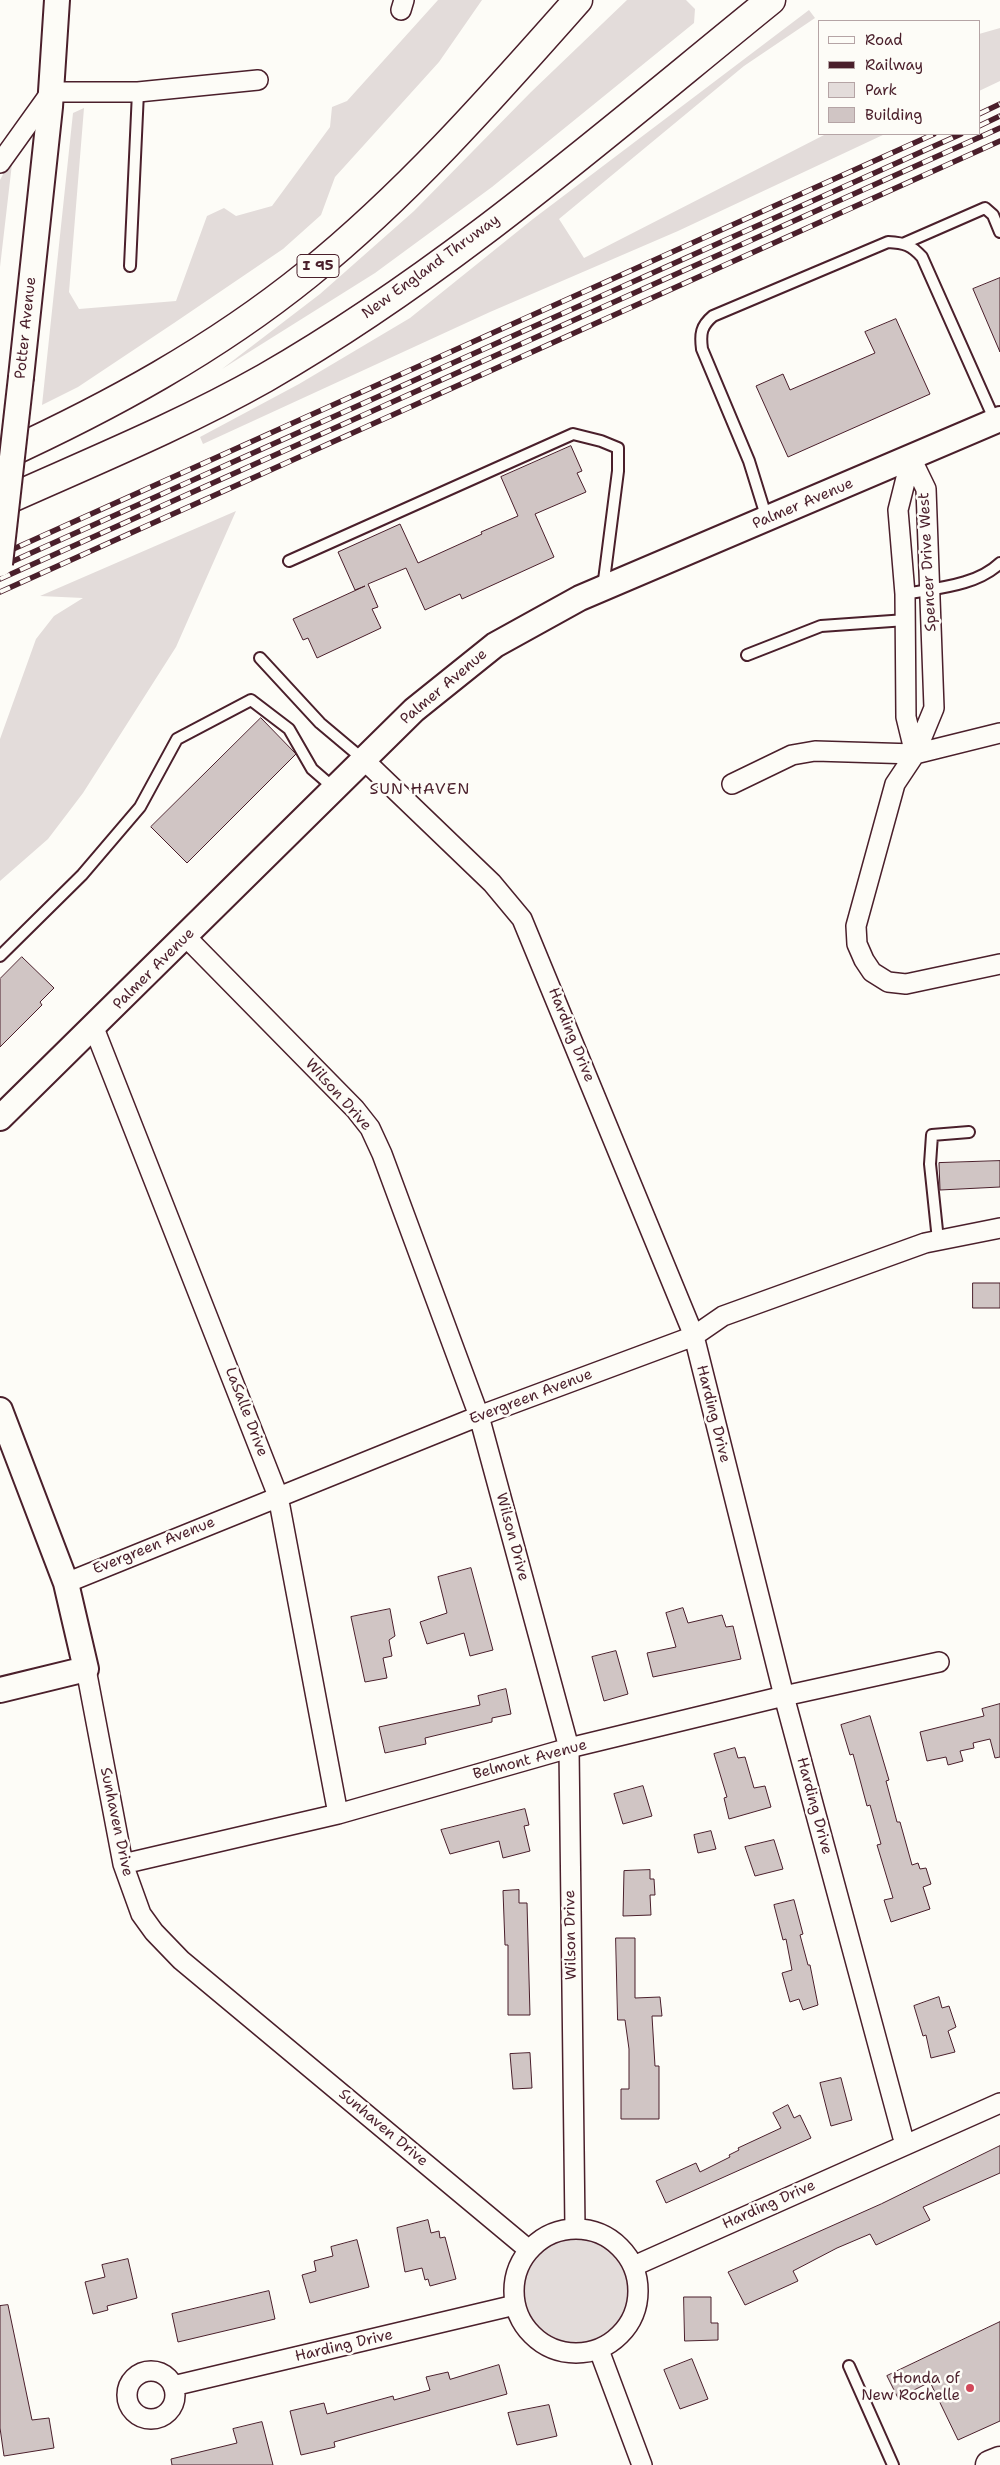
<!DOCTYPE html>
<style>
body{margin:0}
#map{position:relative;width:1000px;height:2465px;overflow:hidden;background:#fdfcf7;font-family:"Shantell Sans",sans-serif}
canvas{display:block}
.legend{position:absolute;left:818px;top:20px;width:162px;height:115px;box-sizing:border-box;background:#fdfcf7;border:1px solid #b5a4a5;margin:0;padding:6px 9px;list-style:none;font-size:15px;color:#4a1f2b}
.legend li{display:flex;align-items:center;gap:10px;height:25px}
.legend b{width:25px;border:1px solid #b5a4a5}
</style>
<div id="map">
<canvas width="1000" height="2465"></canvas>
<ul class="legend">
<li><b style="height:6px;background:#fdfcf7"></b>Road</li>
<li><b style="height:6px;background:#4a1f2b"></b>Railway</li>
<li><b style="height:14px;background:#e3dcda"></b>Park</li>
<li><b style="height:14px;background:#d0c5c4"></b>Building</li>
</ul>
</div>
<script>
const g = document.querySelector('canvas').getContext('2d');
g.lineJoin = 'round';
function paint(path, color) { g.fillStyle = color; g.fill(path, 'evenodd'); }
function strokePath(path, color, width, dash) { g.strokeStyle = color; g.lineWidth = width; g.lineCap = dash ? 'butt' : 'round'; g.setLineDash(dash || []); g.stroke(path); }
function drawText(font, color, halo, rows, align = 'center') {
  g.font = font + ' "Shantell Sans",sans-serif'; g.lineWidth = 5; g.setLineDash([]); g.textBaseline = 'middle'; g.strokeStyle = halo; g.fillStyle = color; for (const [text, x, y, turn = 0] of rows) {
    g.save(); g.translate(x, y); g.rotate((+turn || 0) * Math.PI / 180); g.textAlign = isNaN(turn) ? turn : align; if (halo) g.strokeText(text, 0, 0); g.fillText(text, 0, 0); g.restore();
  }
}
paint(new Path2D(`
 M438,0H482L439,62L335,177L321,215L283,249L174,323L78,387L42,405L73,113L84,108L69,292L79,309L176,301L207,216L224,208L236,216L272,206L330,127L332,107L347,101Z
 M627,0H686L695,9L694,23L492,187L375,273L222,369L320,294L414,211L531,92Z
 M809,10L815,18L744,66L559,219L584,258L826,134H885L678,231L490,312L203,444L200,437L299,384L410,318L533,219Z
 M1000,28V81L979,91V34Z
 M13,155L0,267V180Z
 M236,511L176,647L83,793L48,839L0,881V739L36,639L54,616L83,598L40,596Z
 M521 2290a56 56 0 1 1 112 0a56 56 0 1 1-112 0Z`), '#e3dcda');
const building = new Path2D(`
 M1000,278V352L973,289Z
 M896,319L930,394L788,457L756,386L783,374L790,390L875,353L865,332Z
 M571,446L582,471L577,473L586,492L535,514L554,557L462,599L460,594L425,610L406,568L368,584L378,607L372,609L381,628L317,658L308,638L303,640L293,619L365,586L355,590L338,552L400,524L418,563L482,534L481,532L518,516L501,477Z
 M261,718L296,754L187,863L151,827Z
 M22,957L54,988L40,1002L42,1005L0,1047V979Z
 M1000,1161V1187L940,1190L939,1163Z
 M973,1283H1000V1308H973Z
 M471,1568L493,1650L470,1656L464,1633L427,1644L420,1622L447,1613L438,1577Z
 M683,1608L688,1623L722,1615L726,1627L733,1626L741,1659L653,1677L647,1653L676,1647L666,1613Z
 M390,1609L395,1636L389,1640L392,1656L383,1658L387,1678L365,1682L351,1617Z
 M616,1651L628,1694L604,1701L592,1657Z
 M506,1689L511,1714L492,1718V1722L425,1738L426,1744L385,1753L379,1727L480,1705L478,1696Z
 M1000,1704V1757L995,1758L990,1739L973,1743L974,1748L960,1751L963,1761L948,1765L946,1757L927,1761L920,1732L984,1716L982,1709Z
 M870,1716L889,1780L886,1781L897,1822H900L912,1865L918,1863L920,1869L926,1868L931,1884L923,1887L930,1909L891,1922L884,1900L893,1898L877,1845L881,1844L870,1805L867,1806L853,1754L850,1755L841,1725Z
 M735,1748L738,1758L745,1757L754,1788L765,1786L771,1807L729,1819L724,1798L727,1797L714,1754Z
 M643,1786L652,1816L623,1824L614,1794Z
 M525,1809L529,1825L524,1826L530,1851L503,1858L499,1841L450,1854L441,1830Z
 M711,1831L716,1849L698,1853L694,1835Z
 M774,1840L783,1869L755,1876L745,1847Z
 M650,1870V1879H654L655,1895H650L651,1915L623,1916L624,1871Z
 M519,1890V1903H527L530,2015H508V1945H505L503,1891Z
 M794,1900L803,1934L800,1935L808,1965H810L818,2005L803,2010L799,1999L790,2002L782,1973L792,1970L786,1939L783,1940L774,1905Z
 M616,1938H635V1998L660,1997L662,2016H652L655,2066H659V2119H621V2089H629V2049L625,2020H618Z
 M939,1997L942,2008L949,2006L956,2027L948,2031L955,2052L931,2058L926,2035L923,2036L914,2006Z
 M530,2053L532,2088L513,2089L510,2054Z
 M841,2078L852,2120L831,2126L820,2083Z
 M788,2105L794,2118L800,2115L811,2138L666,2203L656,2181L696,2163L700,2172L730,2157L729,2155L739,2150L738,2148L781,2128L773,2113Z
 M1000,2146V2173L923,2207L930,2220L876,2245L870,2234L837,2248L793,2271L798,2281L745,2305L728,2272L881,2204Z
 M428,2220L431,2233L439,2231L440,2238L445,2237L456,2279L430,2286L428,2279L425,2280L422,2268L405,2272L397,2228Z
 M357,2240L369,2287L310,2303L302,2275L316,2271L314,2261L333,2256L331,2247Z
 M128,2259L137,2298L107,2306L108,2310L93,2314L85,2282L105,2277L102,2265Z
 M269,2291L275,2319L178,2342L172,2314Z
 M684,2297H711V2323H718V2340L685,2341Z
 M8,2305L32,2420L49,2418L54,2448L4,2456L0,2428V2306Z
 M1000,2322V2421L958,2440L930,2382L898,2398L887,2376Z
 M692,2359L708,2399L680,2409L664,2370Z
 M499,2365L507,2394L334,2442L335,2447L301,2455L290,2411L324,2403L327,2414L393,2396L394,2400L430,2390L426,2377L448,2372L450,2379Z
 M549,2405L557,2436L517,2445L508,2413Z
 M262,2422L273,2465H172L171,2459L237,2443L233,2429Z`);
paint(building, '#d0c5c4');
strokePath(building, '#4a1f2b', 1);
const service = new Path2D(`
 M905,243L985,208L993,215L1000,232
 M130,266L138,92
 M767,519L749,461L702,349C700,334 701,326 713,316L888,242C905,243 911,245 922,257L995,421
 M289,561L573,434L601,441L618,448V471L603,588
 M905,594C936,588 976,586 1000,563
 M747,655L821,626L906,620
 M260,658L320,723L364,760
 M0,956L82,875L140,807L177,739L251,700L289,729L312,769L335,789
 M938,1240L930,1164L932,1135L969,1132
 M849,2366L893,2465`);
const minor = new Path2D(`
 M401,10L404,0
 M0,163L51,92H138L258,80
 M911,458L926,489L934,708L915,754L895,784L856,926L857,944L864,960L872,972L888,982L906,984L1000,964
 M911,458L898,510L905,594L906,717L915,754
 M364,760L492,883L522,919L694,1336L784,1696L905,2145
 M732,784L792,755L815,751L915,754L1000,733
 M186,937L355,1109L370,1128L382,1154L479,1416L569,1748L575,2228
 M94,1028L278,1496L338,1814
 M66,1583L479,1416L694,1336L723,1316L925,1243L1000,1228
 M86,1669L123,1864L141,1914L154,1932L181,1960L529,2250
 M123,1864L338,1814L569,1748L784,1696L939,1662
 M514 2291a62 62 0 1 1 124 0a62 62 0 1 1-124 0Z
 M634,2266L1000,2103
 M599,2350L642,2465
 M127 2395a24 24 0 1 1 48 0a24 24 0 1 1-48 0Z
 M173,2386L515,2305`);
const tertiary = new Path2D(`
 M21,377L50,107L57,0
 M0,1118L414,710L495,645L580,598L1000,419
 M0,1410L66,1583L86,1669L0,1690`);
const primary = new Path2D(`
 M990,2465L1000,2461`);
const motorway = new Path2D(`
 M0,457C109,407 214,350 308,274C408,193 493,96 578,0
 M0,503C89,463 180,426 265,378C448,273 608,132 771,0`);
strokePath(service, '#4a1f2b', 14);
strokePath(minor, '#4a1f2b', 22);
strokePath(tertiary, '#4a1f2b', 28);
strokePath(primary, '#4a1f2b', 31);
strokePath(motorway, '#4a1f2b', 31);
strokePath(service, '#fdfcf7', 10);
strokePath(minor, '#fdfcf7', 19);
strokePath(tertiary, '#fdfcf7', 24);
strokePath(primary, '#fdfcf7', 28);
strokePath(motorway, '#fdfcf7', 28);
const rail = new Path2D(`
 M979,114L1000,104
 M979,126L1000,116
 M0,555L934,134
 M0,567L961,134
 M0,579L1000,128
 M0,592L1000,141`);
strokePath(rail, '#4a1f2b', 5.5);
strokePath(rail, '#fdfcf7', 4, [11]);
const tertiaryBridge = new Path2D(`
 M0,564L21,377`);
strokePath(tertiaryBridge, '#4a1f2b', 28, []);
strokePath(tertiaryBridge, '#fdfcf7', 24);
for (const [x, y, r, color] of [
 [970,2388,5,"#d1495b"]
]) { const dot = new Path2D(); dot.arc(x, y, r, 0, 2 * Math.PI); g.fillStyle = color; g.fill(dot); strokePath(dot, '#fdfcf7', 2); }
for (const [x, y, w] of [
 [318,266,42]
]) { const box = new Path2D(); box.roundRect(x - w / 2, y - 11.5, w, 23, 4); g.fillStyle = '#fdfcf7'; g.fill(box); strokePath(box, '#4a1f2b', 1); }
drawText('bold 14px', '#4a1f2b', null, [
 ["I 95",318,266]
]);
drawText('15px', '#4a1f2b', '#fdfcf7', [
 ["New England Thruway",431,267,-36],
 ["Potter Avenue",26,328,-84],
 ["Palmer Avenue",803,504,-23],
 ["Spencer Drive West",928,562,-93],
 ["Palmer Avenue",444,687,-40],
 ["Palmer Avenue",154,969,-45],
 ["Harding Drive",571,1035,68],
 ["Wilson Drive",338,1095,48],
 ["Evergreen Avenue",531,1397,-21],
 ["LaSalle Drive",246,1412,69],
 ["Harding Drive",713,1414,76],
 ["Wilson Drive",512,1537,75],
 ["Evergreen Avenue",154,1546,-22],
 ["Belmont Avenue",530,1760,-15],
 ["Harding Drive",814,1806,75],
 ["Sunhaven Drive",116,1822,78],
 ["Wilson Drive",571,1935,-91],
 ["Sunhaven Drive",383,2128,40],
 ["Harding Drive",769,2205,-24],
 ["Harding Drive",344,2346,-13]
]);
drawText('15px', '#4a1f2b', '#fdfcf7', [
 ["Honda of",960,2379],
 ["New Rochelle",960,2396]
], 'right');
g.letterSpacing = '1px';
drawText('16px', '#4a1f2b', '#fdfcf7', [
 ["SUN HAVEN",420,790]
]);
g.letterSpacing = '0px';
</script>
